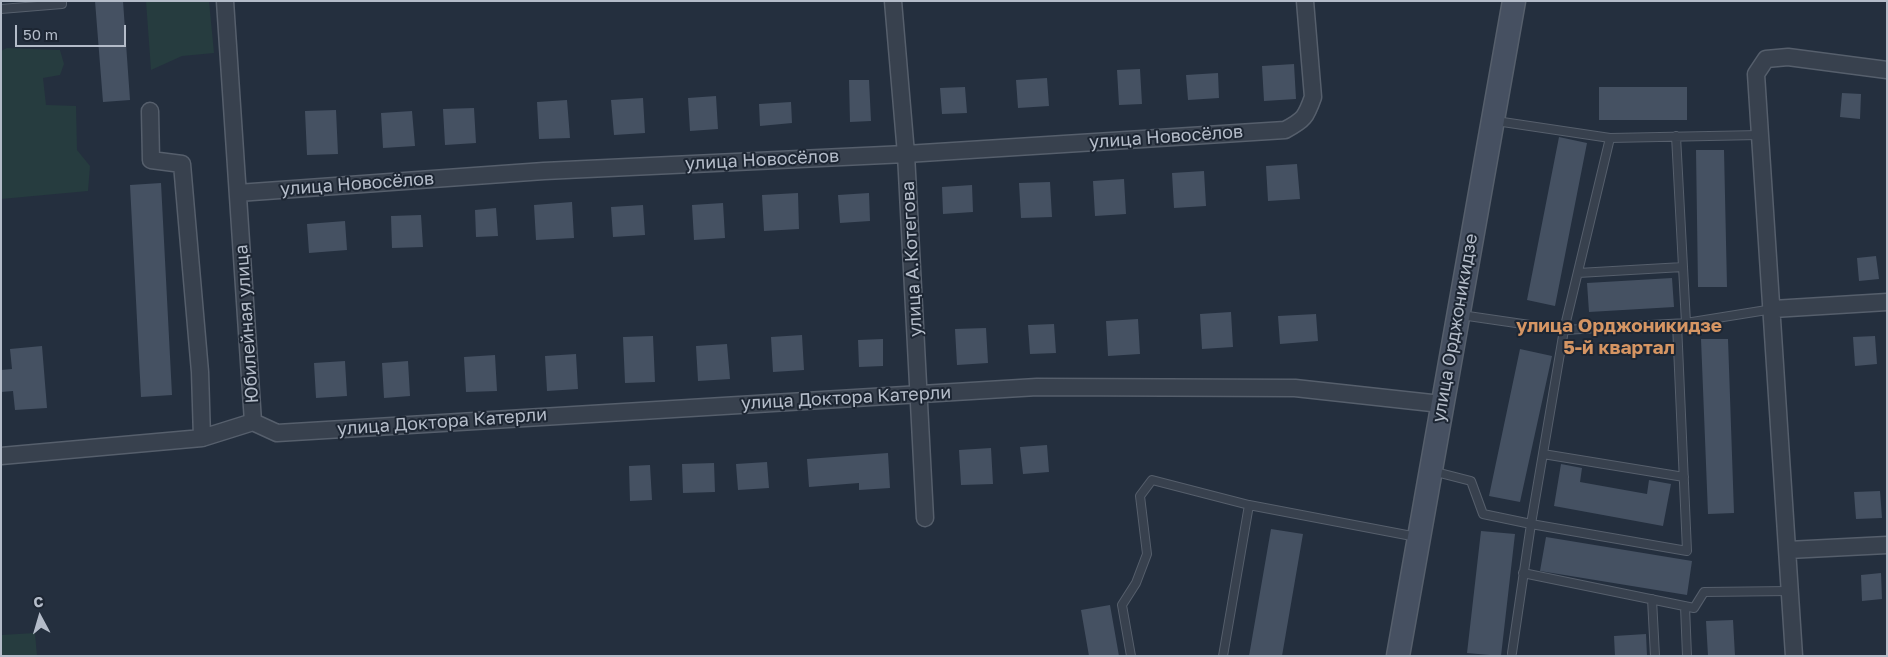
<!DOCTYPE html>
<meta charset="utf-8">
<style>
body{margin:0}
#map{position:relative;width:1888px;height:657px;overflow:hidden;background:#242f3e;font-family:"Golos Text",sans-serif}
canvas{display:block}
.frame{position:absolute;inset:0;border:2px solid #b4bcc9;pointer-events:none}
.north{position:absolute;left:15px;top:592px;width:50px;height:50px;-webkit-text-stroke:4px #1d2633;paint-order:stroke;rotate:354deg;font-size:14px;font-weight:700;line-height:20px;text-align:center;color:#b4bcc9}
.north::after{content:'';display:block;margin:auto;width:18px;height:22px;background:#b4bcc9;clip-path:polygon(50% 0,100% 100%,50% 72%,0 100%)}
.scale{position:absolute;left:15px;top:25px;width:111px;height:22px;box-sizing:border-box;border:2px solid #b4bcc9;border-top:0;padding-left:6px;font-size:15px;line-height:18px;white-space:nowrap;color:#b4bcc9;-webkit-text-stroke:4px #1d2633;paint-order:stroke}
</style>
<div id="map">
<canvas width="1888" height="657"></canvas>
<div class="frame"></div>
<div class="north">С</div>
<div class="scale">50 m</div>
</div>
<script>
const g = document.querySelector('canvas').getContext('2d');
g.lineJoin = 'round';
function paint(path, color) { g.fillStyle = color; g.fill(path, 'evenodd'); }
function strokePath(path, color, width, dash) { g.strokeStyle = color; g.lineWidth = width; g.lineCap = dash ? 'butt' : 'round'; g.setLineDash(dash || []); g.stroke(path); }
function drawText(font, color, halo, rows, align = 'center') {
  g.font = font + ' "Golos Text",sans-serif'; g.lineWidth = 4; g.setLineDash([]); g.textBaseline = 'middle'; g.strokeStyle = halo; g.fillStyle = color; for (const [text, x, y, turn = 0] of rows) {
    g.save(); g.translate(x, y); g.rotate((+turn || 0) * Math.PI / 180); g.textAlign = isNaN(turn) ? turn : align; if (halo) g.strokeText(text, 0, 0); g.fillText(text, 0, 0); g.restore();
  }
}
paint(new Path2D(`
 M146,1H209L214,53L182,56L151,70Z
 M7,48L60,50L64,64L60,75L43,78L46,105L76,106L77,150L90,166L88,191L1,199V51Z
 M35,633L37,656H1V635Z`), '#263c3f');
paint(new Path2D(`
 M95,1H123L130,100L103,102Z
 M1294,64L1296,99L1264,101L1262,66Z
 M1140,69L1142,104L1119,105L1117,70Z
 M1218,73L1219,98L1188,100L1186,75Z
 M1047,78L1049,106L1018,108L1016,80Z
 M849,80H869L871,121L850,122Z
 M965,87L967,113L942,114L940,88Z
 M1599,87H1687V120H1599Z
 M1842,93L1861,94L1860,119L1840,117Z
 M716,96L718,129L690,131L688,98Z
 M643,98L645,133L614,135L611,100Z
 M567,100L570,138L539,139L537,102Z
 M791,102L792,123L760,126L759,104Z
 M474,108L476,143L445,145L443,109Z
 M336,110L338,154L307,155L305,111Z
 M412,111L415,146L383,148L381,113Z
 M1559,137L1587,143L1555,306L1527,300Z
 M1696,150H1724L1727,287H1698Z
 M1297,164L1300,199L1268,201L1266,166Z
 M1204,171L1206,206L1174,208L1172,173Z
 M1124,179L1126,214L1095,216L1093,181Z
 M1050,182L1052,217L1021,218L1019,183Z
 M161,183L172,395L141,397L130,185Z
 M972,185L973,212L943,214L942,187Z
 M798,193L799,229L764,231L762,195Z
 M869,193L870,221L840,223L838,195Z
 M572,202L574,238L536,240L534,205Z
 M723,203L725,238L694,240L692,205Z
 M643,205L645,235L613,237L611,207Z
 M496,208L498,236L476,237L475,210Z
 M421,215L423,247L392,248L391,216Z
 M345,221L347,250L309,253L307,224Z
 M1876,256L1879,279L1859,281L1857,258Z
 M1672,278L1674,307L1589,312L1587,283Z
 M1231,312L1233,347L1202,349L1200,314Z
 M1316,314L1318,341L1280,344L1278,316Z
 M1138,319L1140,354L1108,356L1106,321Z
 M1054,324L1056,353L1030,354L1028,325Z
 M986,328L988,363L957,365L955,329Z
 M802,335L804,370L773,372L771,337Z
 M653,336L655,382L625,383L623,337Z
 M1875,336L1877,364L1855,366L1853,337Z
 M883,339V366L859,367L858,340Z
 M1701,339H1728L1734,513L1708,514Z
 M727,344L730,379L698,381L696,346Z
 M42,346L47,408L15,410L13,391L1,392V370L12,369L10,349Z
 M1520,349L1552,356L1520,502L1489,496Z
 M576,354L578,389L547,391L545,356Z
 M495,355L497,391L466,392L464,357Z
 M345,361L347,396L316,398L314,363Z
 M408,361L410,396L384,398L382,363Z
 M1047,445L1049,472L1023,474L1020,447Z
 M991,448L993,484L961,485L959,450Z
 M888,453L890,488L859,490V483L809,487L807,459Z
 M767,462L769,488L738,490L736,464Z
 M714,463L715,492L683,493L682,464Z
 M1561,464L1582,468L1580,482L1647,494L1649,480L1671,484L1663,526L1554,506Z
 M650,465L652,500L630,501L629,466Z
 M1880,491L1882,518L1856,519L1854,492Z
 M1271,529L1303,534L1282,656H1249Z
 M1481,531L1515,534L1501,656L1467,653Z
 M1546,537L1692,561L1687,595L1540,571Z
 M1881,573L1882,599L1862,601L1861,575Z
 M1110,605L1119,656H1089L1081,610Z
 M1733,620L1735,656H1708L1706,621Z
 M1646,634L1647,656H1615L1614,636Z`), '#455162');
const lane = new Path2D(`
 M1,9L62,4V1
 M1496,121L1610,138L1759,135
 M1676,136L1686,323
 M1578,273L1683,267
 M1461,315L1564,330L1610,138
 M1543,454L1684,477
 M1432,471L1471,481L1483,514L1531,524L1564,330L1686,323L1773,309
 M1523,573L1694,608L1704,592L1790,591
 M1652,599L1655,656
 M1685,606L1687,656
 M1512,653L1531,524L1687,551L1677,324
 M1131,656L1122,605L1136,583L1147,554L1140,496L1152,480L1249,505L1417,537
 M1223,656L1249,505`);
const street = new Path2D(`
 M225,1L253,422
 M893,1L906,154L925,518
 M150,111L151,160L182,164L200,372L202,438
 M238,193L544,171L906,154L1285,130C1304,120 1306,117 1313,97L1305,1
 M1773,309L1887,302
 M253,422L277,433L1037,387L1295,388L1441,404
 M1,456L202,438L253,422
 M1788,550L1887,545
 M1794,656L1756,74L1766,59L1788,57L1887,70`);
const secondary = new Path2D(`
 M1398,656L1514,1`);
strokePath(lane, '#565f6c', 10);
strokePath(street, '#565f6c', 19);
strokePath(secondary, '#565f6c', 25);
strokePath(lane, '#38414e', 8);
strokePath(street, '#38414e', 16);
strokePath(secondary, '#465061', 22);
drawText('18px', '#b4bcc9', '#1d2633', [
 ["улица Новосёлов",1166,137,-4],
 ["улица Новосёлов",762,160,-3],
 ["улица Новосёлов",357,184,-4],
 ["улица А.Котегова",912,259,-93],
 ["Юбилейная улица",247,324,-94],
 ["улица Орджоникидзе",1455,328,-80],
 ["улица Доктора Катерли",846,398,-3],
 ["улица Доктора Катерли",442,422,-4]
]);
drawText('bold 19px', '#d59563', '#1d2633', [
 ["улица Орджоникидзе",1619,326],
 ["5-й квартал",1619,348]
]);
</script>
